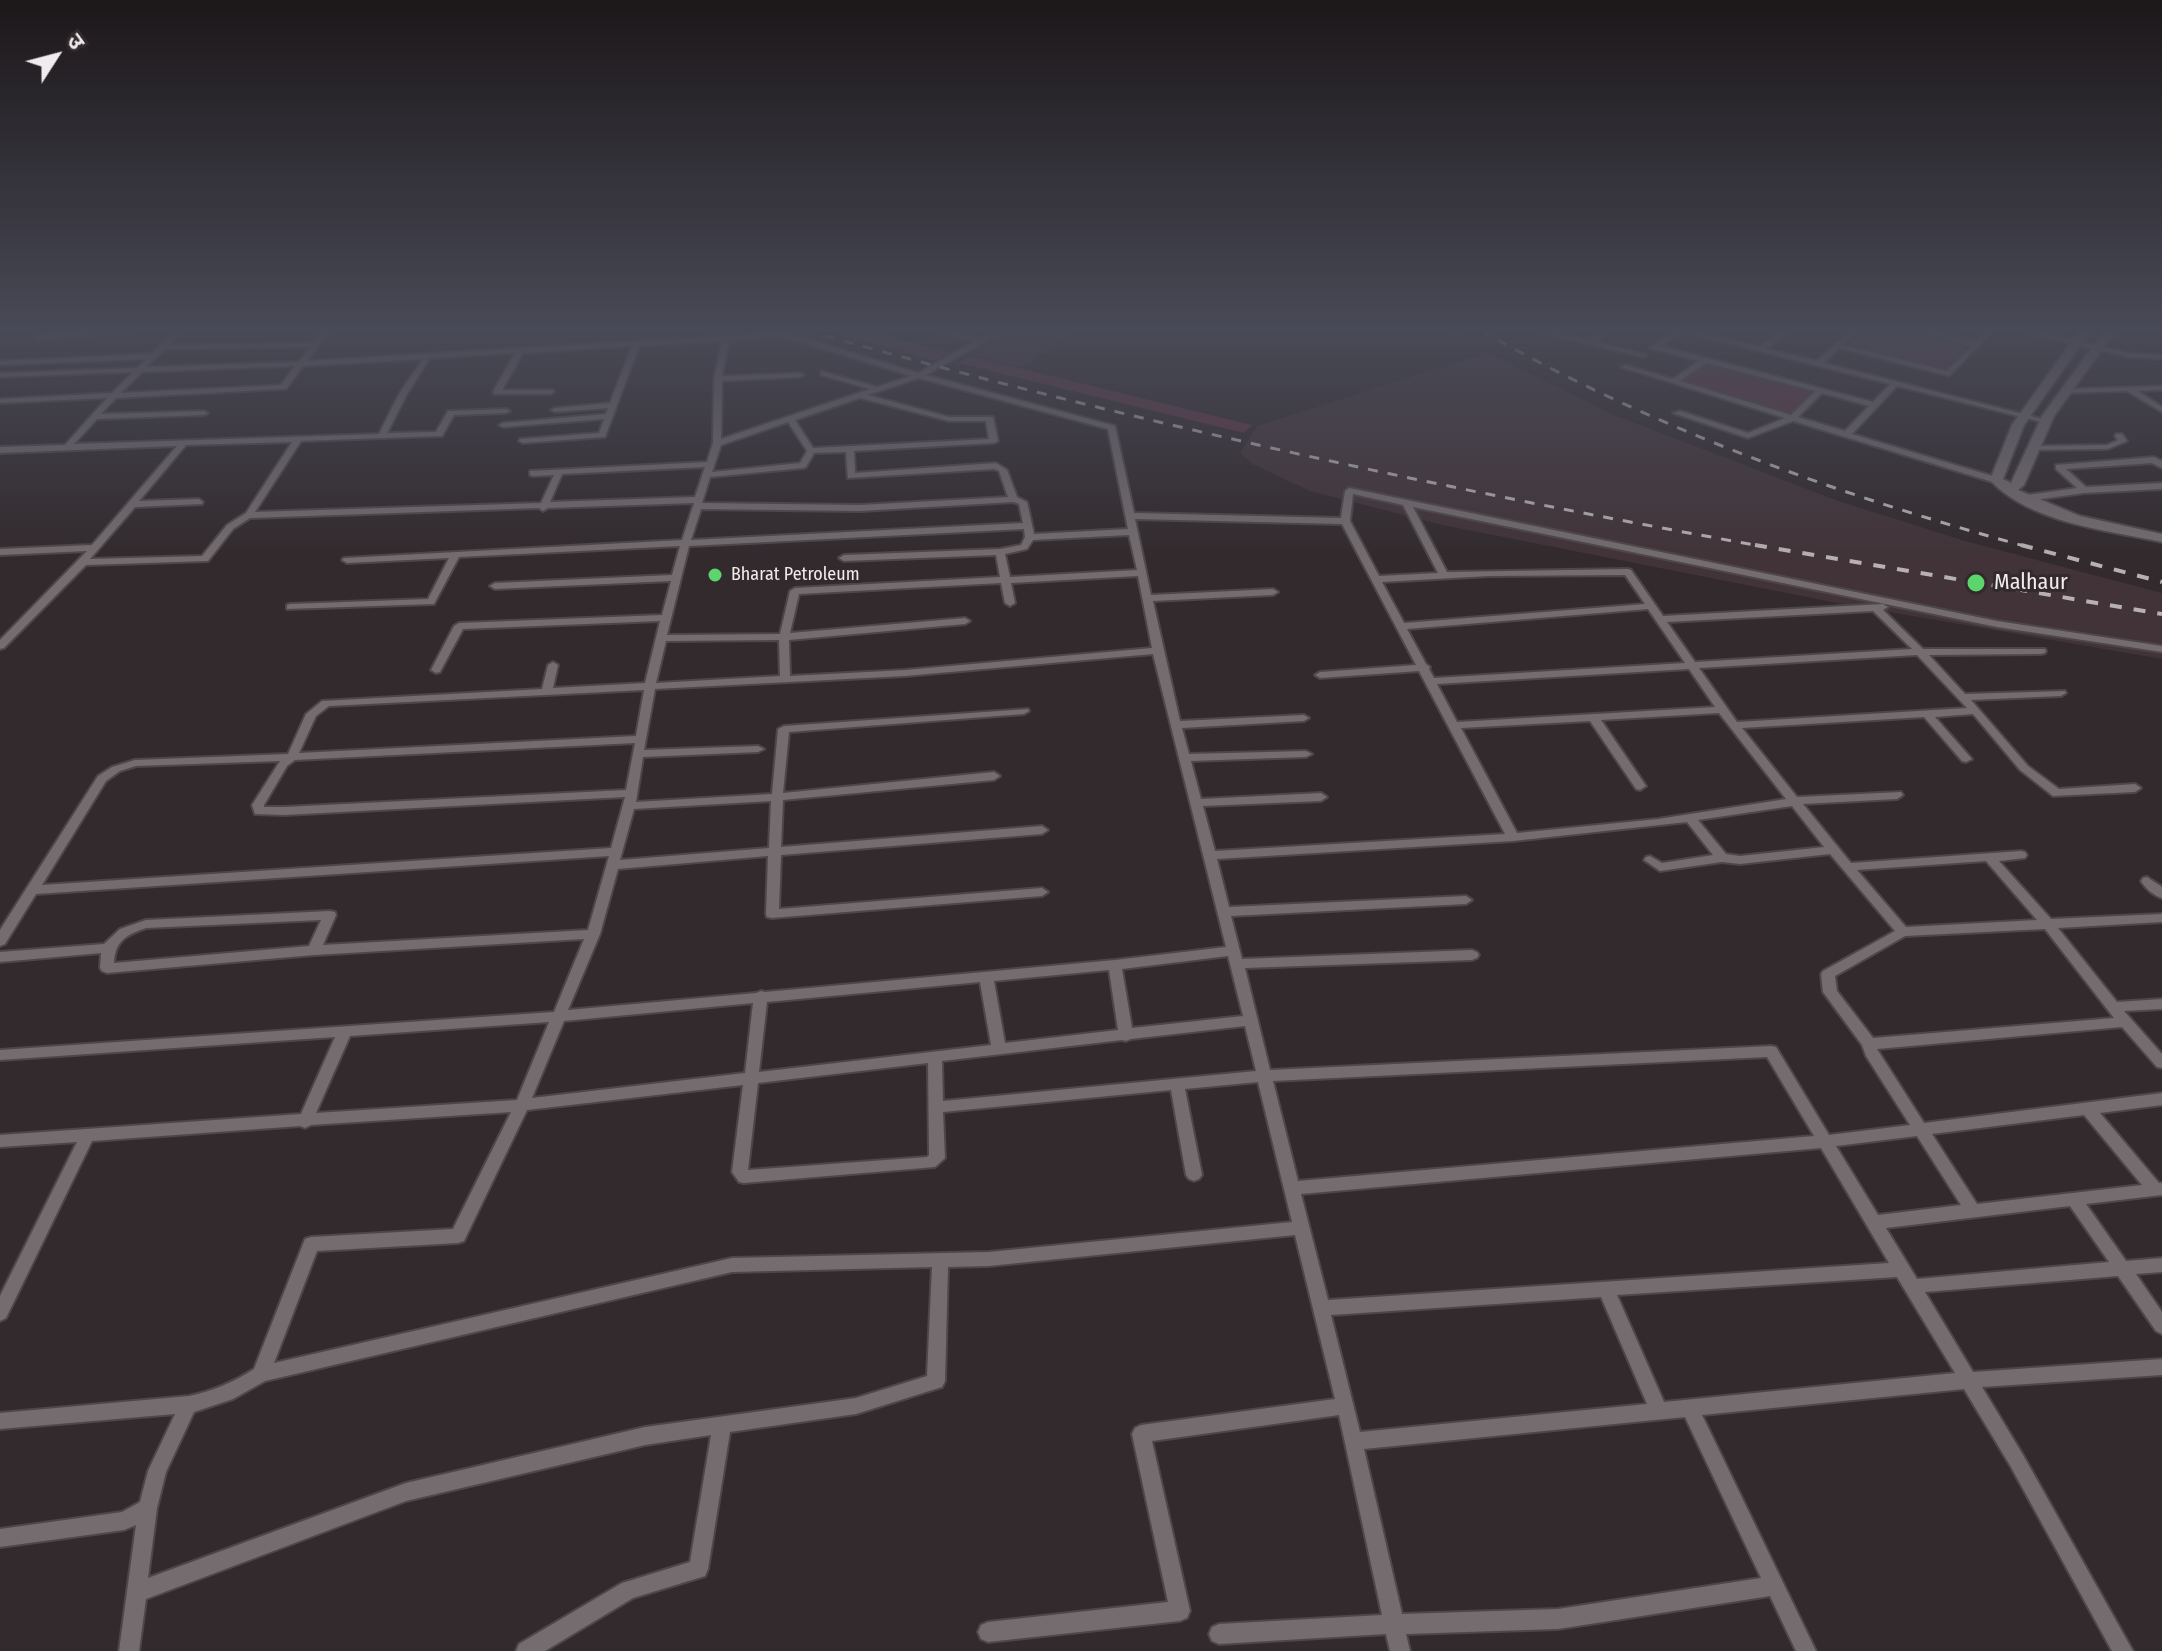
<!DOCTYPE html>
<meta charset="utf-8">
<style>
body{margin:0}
#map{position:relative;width:2162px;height:1651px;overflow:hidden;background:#322a2d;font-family:"Fira Sans Condensed","Noto Sans Devanagari",sans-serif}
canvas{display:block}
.north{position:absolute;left:16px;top:16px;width:80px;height:80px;-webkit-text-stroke:6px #322a2d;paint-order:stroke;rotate:54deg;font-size:22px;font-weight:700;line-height:32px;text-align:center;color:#f0ebec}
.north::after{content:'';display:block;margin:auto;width:28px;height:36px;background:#f0ebec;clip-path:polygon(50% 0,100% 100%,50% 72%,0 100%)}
</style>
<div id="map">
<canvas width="2162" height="1651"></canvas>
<div class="north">उ</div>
</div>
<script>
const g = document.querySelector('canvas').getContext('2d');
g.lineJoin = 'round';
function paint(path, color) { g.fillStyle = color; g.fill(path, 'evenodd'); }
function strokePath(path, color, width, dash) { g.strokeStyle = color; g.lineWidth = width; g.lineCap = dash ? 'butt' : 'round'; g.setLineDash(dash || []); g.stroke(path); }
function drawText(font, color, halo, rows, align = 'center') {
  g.font = font + ' "Fira Sans Condensed",sans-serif'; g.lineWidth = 6; g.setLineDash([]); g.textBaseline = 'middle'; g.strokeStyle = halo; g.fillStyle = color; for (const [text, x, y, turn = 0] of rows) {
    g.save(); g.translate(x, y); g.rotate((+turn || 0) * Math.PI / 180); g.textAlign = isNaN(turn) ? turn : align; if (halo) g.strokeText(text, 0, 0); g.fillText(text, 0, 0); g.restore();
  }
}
paint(new Path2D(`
 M1010,330H1062L1074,333L1020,367L967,354Z
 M1487,353L1614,415L1838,501L1965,541L2162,593V659L1837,603L1443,525L1310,491L1253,464L1240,453L1257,426Z`), '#413338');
paint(new Path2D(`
 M825,330H869L950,353L935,361Z
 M1865,330H1906L1969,345L1945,371L1846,347Z
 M969,356L1252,425L1244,433L958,363Z
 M1707,362L1816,391L1790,415L1679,381Z`), '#603345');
strokePath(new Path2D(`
 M1454,331L1469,330`), '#4e474a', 8, [8, 4]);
const street = new Path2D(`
 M104,330H140L137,332L38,339L34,337L38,335Z
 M176,330H183L169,345L313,343L323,330H330L307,361L773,333L767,330H778L918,373L974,342L935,330H947L980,339L996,330H1005L926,375L1115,426L1134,513L1341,518L1345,491L1349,488L1997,621L2162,646V652L1997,627L1413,507L1447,572L1628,569L1631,570L1663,616L1883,604L1888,607L1883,610L1923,649H2045L2046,651L2045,653L2041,654L1929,655L1965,694L2065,691L2066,693L2061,696L1971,700L2028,766L2059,789L2135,784L2141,788L2135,792L2053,796L2020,770L1973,714L1935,717L1972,759L1966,762L1962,761L1924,717L1742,728L1797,797L1901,792L1903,795L1897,799L1803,804L1851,863L2021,851L2025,852L2027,855L2025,858L1999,861L2051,919L2162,914V922L2058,928L2117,1002L2162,999V1009L2124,1011L2162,1054V1068L2157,1067L2122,1027L1877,1049L1924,1123L2162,1093V1105L2100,1113L2159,1183H2162V1195L2086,1204L2126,1261L2162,1258V1272L2136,1274L2162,1312V1334L2156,1331L2118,1276L1925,1292L1973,1372L2162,1359V1375L1982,1387L2023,1455L2133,1651H2112L2011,1467L1964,1389L1702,1415L1816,1651H1796L1770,1596L1558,1629L1406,1634L1410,1651H1390L1386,1634L1219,1644L1212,1641L1209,1634L1212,1627L1219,1624L1382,1615L1339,1415L1152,1441L1190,1611L1187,1618L1180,1621L988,1642L981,1639L978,1632L981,1625L988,1622L1168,1602L1132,1434L1135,1428L1141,1425L1335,1399L1295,1235L989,1266L948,1267L945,1381L942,1387L856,1414L730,1432L708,1569L705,1576L633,1598L545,1651H516L519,1644L622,1583L690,1562L711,1435L645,1445L406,1501L146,1599L139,1651H119L136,1525L124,1530L0,1547V1529L122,1512L140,1502L148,1471L175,1414L0,1429V1413L189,1396C213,1391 234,1382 254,1369L305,1239L311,1237L453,1229L511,1112L311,1125L305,1128L300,1126L92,1141L6,1318L0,1321V1296L77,1142L0,1147V1135L301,1114L335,1037L0,1060V1050L554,1012L584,939L314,955L107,973L102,971L100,968L101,953L0,962V952L104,944L120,929L146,920L330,911L335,912L336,915L323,945L588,930L609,856L36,894L5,944L0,946V930L98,776L112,767L135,760L288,754L306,714L322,701L542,689L548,665L553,662L558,665L553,688L645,683L660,621L463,629L440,672L436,673L431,670L454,626L459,623L662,615L671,581L495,589L490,586L495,583L672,575L680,546L459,557L434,604L287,609V605L290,604L428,599L449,558L347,563L342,560L344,558L682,540L694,503L548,508L543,511L539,508L250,518L233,529L208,561L86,565L4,648L0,649V640L87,551L0,555V549L92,545L177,446L0,453V447L65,445L107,398L0,403V399L112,393L133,372L0,377V373L137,368L147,359L0,365V361L152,354ZM782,336L911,376L877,387L821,371V375L870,389L721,439L722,381L800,377L804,375L800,373L722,376L729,340ZM722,341L714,379L713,443L707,462L530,471V475L533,476L554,475L541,503L255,512L301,441L439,436H442L454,415L506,413L510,411L506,409L451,411H448L436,432L387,433L407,394L430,358L515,353L493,392L494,394H550L554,392L553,390H502L523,353L632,346L610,403L555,408L551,410L555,412L608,408L606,414L503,423L499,425L503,427L604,419L599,433L520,439L519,441L523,443L605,437L639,346ZM310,347L299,362L146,367L165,349ZM423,359L399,394L379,434L74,444L97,419L204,415L208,413L204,411L101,414L116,398L283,389H286L303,366ZM295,366L281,385L121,393L142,372ZM919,378L1108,429L1128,529L1034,534L1027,502L1017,497L1007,470L996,463L855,473L854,451L994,443L998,441L993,417H949L868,395ZM860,398L949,421H986L989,439L813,448L795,420ZM788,422L807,451L800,463L712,472L721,445ZM292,442L246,513L227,525L202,556L90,559L135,507L202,504L203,502L199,499L139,501L186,445ZM846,452L848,478L994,469L999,471L1008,497L860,505L702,503L710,477L803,468L806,467L814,453ZM705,467L695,497L550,502L562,474ZM1353,494L1403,505L1438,573L1379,576L1350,521ZM1013,502L1019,504L1023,523L691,540L701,509L860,511ZM1135,519L1342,524L1416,665L1320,672L1315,675L1320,678L1419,671L1505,834L1215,851L1203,806L1321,801L1327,797L1321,793L1201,799L1191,761L1306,757L1312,754L1306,751L1189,754L1182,728L1304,721L1309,718L1304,715L1180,721L1153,601L1273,595L1278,592L1273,589L1151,595ZM1024,529L1025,537L1021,545L1000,549L844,555L839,558L844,561L996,555L1000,577L795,588L790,591L780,634L667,635L689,546ZM1129,535L1137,570L1010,577L1005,554L1027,549L1033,540ZM1625,575L1645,604L1404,623L1382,582L1489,576ZM1138,576L1152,648L905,670L790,676L789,640L965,624L970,621L965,618L790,633L799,594L1001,583L1005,603L1010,606L1015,603L1011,583ZM1648,609L1685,663L1434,678L1429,669L1430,667L1426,664L1407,629ZM1873,611L1912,649L1695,662L1667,622ZM779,640L780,676L656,683L666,641ZM1153,654L1226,947L1115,960L765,992L761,991L756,993L568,1010L600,934L618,869L768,856L766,914L767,917L772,918L1042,896L1048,892L1042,888L779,909L781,855L1042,834L1048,830L1042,826L781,847L783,800L994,780L1000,776L994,772L783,793L789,732L1024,714L1029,711L1028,709L784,726L778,729L772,794L636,802L643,757L758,752L764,749L758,746L644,750L655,689L905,676ZM1917,655L1967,708L1737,722L1699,668ZM1689,669L1715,707L1457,722L1437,684ZM644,690L636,736L299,753L316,716L329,706ZM1719,713L1786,799L1658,819L1517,833L1461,728L1590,721L1636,789L1640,790L1646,786L1601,720ZM635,743L626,790L284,807H264V805L287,766L295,760ZM280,761L252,805L255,814L284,815L625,797L611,848L42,885L106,781L120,771L136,766ZM771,801L769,848L620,860L634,809ZM1792,806L1824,847L1740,856L1726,854L1698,820ZM1687,822L1713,855L1662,863L1650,856L1646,857L1644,860L1660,871L1722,862L1740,864L1830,854L1895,931L1823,971L1821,974L1823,992L1862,1045L1866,1056L1910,1125L1829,1135L1776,1047L1771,1046L1270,1070L1245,968L1472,960L1477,958L1479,955L1477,952L1472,950L1242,959L1231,916L1466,904L1472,900L1466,896L1229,907L1217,859L1513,841ZM1986,861L2037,920L1906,927L1857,870ZM321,920L309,946L114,963C115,941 126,935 146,928ZM2045,929L2114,1018L1873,1038L1837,991L1835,976L1905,936ZM1228,956L1243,1016L1132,1028L1122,969ZM1109,970L1118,1030L1005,1043L994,981ZM980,982L991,1045L759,1072L767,1002ZM753,1003L745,1073L532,1098L564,1021ZM549,1022L517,1100L316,1113L350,1036ZM1245,1026L1256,1071L943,1101L942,1061L1122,1040L1126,1041L1131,1039ZM1767,1057L1814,1136L1298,1181L1273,1081ZM928,1063L929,1155L927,1157L748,1170L758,1083ZM1258,1082L1292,1222L989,1252L732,1258L274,1363L317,1251L458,1243L464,1241L527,1110L743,1085L732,1172L739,1182L744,1183L935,1167L945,1158L943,1112L1171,1090L1186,1175L1189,1179L1194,1181L1199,1179L1202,1175L1185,1089ZM2084,1115L2142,1185L1977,1204L1932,1134ZM1917,1136L1961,1205L1878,1215L1836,1146ZM1821,1148L1889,1263L1328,1300L1301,1194ZM2070,1206L2109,1262L1917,1279L1886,1228ZM932,1267L927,1376L856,1398L645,1427L406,1483L148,1578L157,1508L166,1472L194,1412L233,1399L265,1381L732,1272ZM1897,1277L1955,1373L1664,1402L1617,1295ZM1601,1297L1647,1404L1360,1432L1331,1315ZM1685,1417L1761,1578L1558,1609L1402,1614L1364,1449Z
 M1450,330H1457L1458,331L1454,333Z
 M1531,330H1544L1588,340L1603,330H1611L1595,342L1647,355L1643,357Z
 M1676,330H1692L1759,347L1776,335L1762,330H1790L1766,349L1817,361L1851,330H1858L1843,345L1947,371L1972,346L1913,330H1926L1975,342L1987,330H1994L1949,376L1839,348L1824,363L2050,421L2046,423L1897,386L1852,434L1999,478V482L1996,483L1793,421L1748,438L1673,413L1680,411L1748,433L1785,418L1621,367L1625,365L1673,379L1699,361L1649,348ZM1683,332L1890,384L1873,402L1661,346ZM1706,363L1815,391L1791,415L1680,381ZM1822,393L1869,406L1845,431L1798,417Z
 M2015,330H2028L2129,353L2162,355V359L2129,357Z
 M2162,386V390L2138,391L2162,407V412L2127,391L2066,393L2062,391L2066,389Z
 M2116,434H2122L2127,441L2108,449L2034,450L2030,448L2034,446L2107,445L2118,440L2115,436Z
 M2154,457L2162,461V468L2152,463L2066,469L2086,487L2162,483V489L2084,493L2020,502L2016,499L2020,496L2077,488L2056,469V465Z
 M2147,877L2162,887V898C2154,896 2145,888 2141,881L2143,878Z`);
const secondary = new Path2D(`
 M2080,330H2091L2024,425L2003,479L2011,483L2042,416L2105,330H2116L2054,416L2024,485L2018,490L2080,516L2162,534V542C2106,530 2030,523 1990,480L2012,425Z`);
strokePath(street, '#4d4749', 4);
strokePath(secondary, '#4d4749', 4);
paint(street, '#746c6f');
paint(secondary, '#746c6f');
strokePath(new Path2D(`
 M805,330C1122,420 1442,489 1766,547
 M1480,330C1652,428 1837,495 2028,547`), '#b7b1b2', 3, [10, 10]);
strokePath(new Path2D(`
 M1755,545L2162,614
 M2021,545L2162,582`), '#b7b1b2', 4, [12, 12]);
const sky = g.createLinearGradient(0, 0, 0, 561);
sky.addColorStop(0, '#1c1719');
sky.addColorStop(0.59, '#494a57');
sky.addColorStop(1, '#494a5700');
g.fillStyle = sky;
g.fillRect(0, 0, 2162, 561);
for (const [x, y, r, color] of [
 [715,575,8,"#5cd56d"],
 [1976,583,10,"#5cd56d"]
]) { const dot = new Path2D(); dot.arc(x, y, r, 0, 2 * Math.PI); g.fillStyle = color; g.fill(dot); strokePath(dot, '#322a2d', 3); }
drawText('18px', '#f0ebec', '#322a2d', [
 ["Bharat Petroleum",731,575]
], 'left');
drawText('22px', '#f0ebec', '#322a2d', [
 ["Malhaur",1994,583]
], 'left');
</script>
